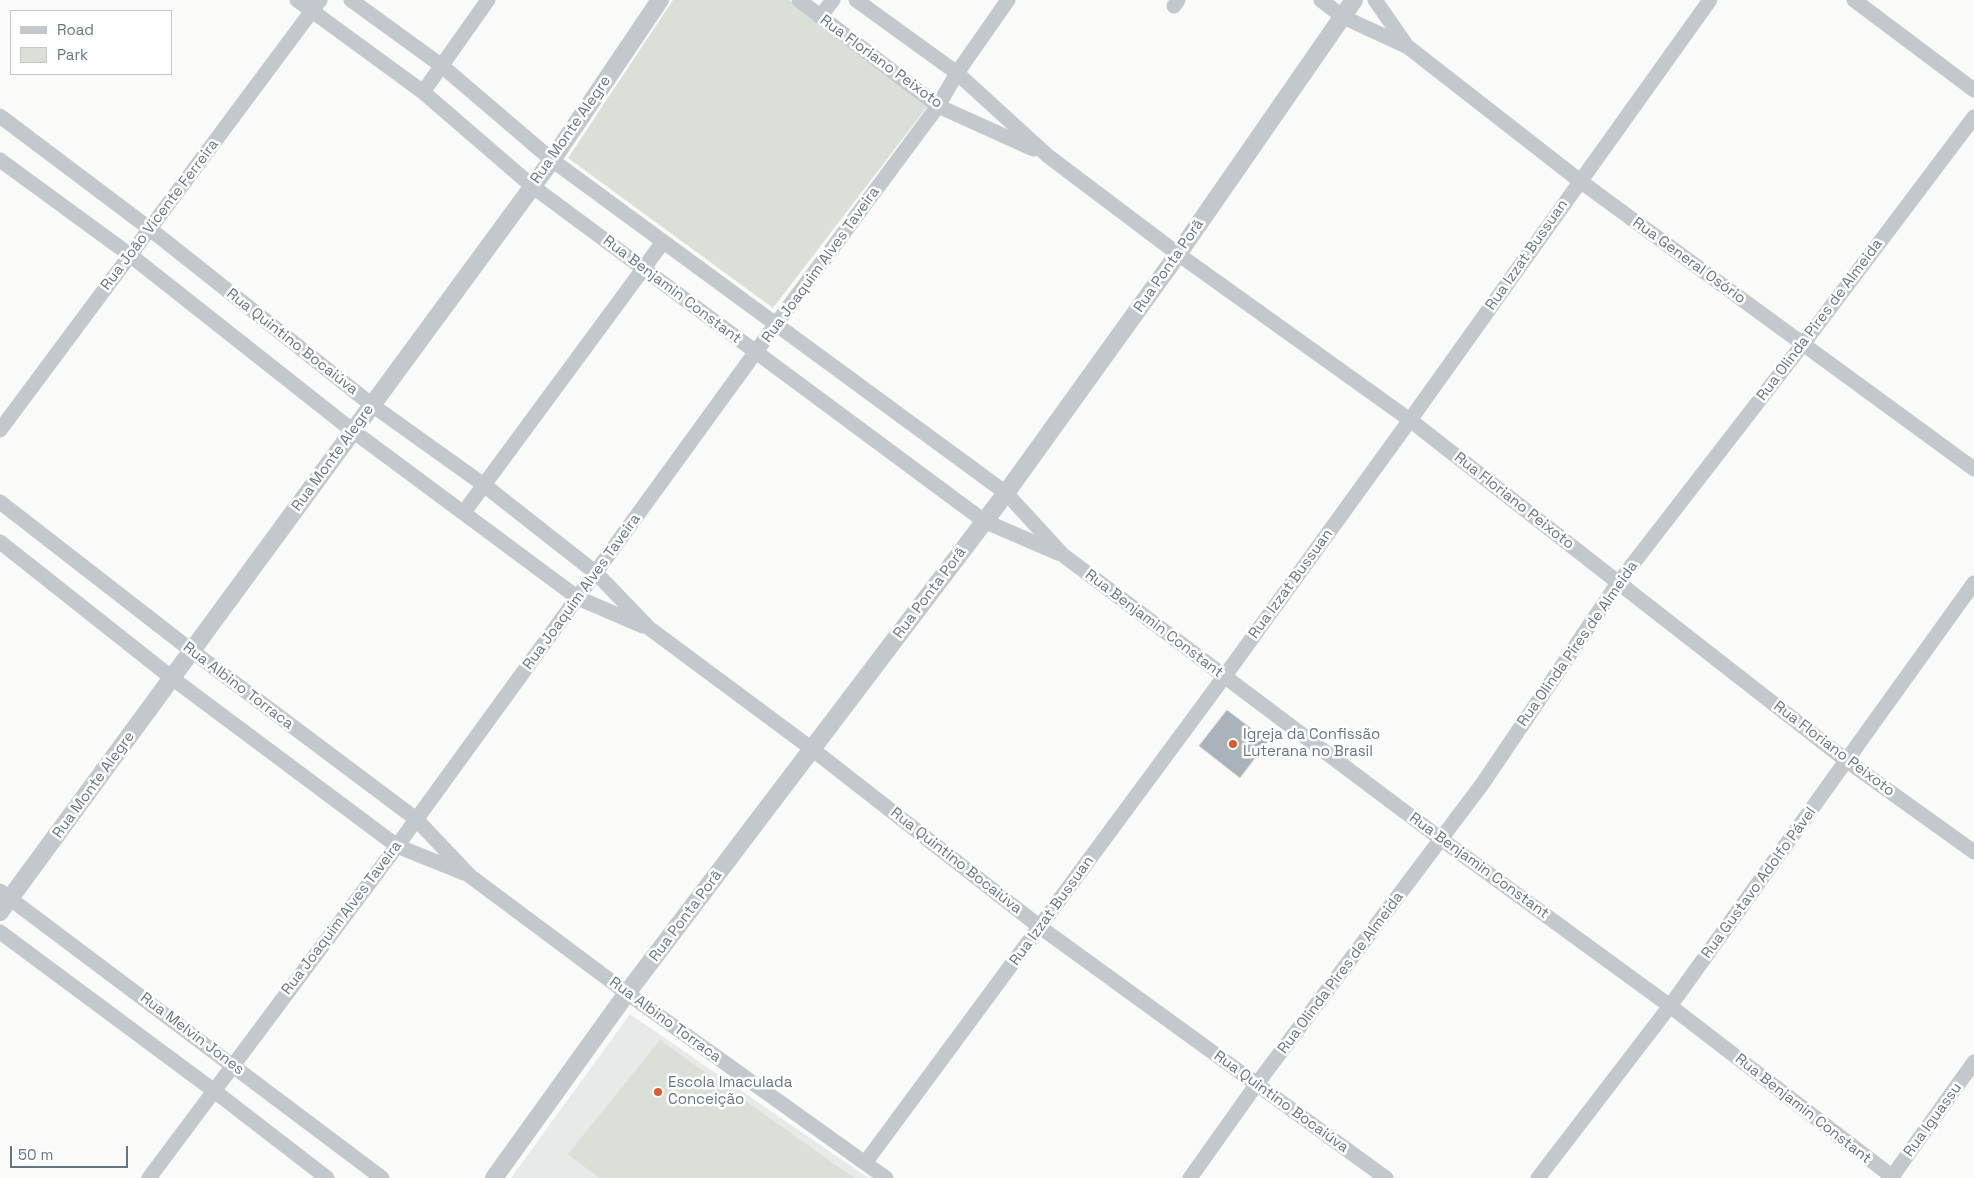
<!DOCTYPE html>
<meta charset="utf-8">
<style>
body{margin:0}
#map{position:relative;width:1974px;height:1178px;overflow:hidden;background:#fafaf8;font-family:"Space Grotesk",sans-serif}
canvas{display:block}
.legend{position:absolute;left:10px;top:10px;width:162px;height:65px;box-sizing:border-box;background:#fff;border:1px solid #c1c8cd;margin:0;padding:6px 9px;list-style:none;font-size:15px;color:#657683}
.legend li{display:flex;align-items:center;gap:10px;height:25px}
.legend b{width:25px;border:1px solid #c1c8cd}
.scale{position:absolute;left:10px;top:1146px;width:118px;height:22px;box-sizing:border-box;border:2px solid #657683;border-top:0;padding-left:6px;font-size:15px;line-height:18px;white-space:nowrap;color:#657683;-webkit-text-stroke:4px #fff;paint-order:stroke}
</style>
<div id="map">
<canvas width="1974" height="1178"></canvas>
<ul class="legend">
<li><b style="height:6px;background:#c3c8cc"></b>Road</li>
<li><b style="height:14px;background:#dadfd7"></b>Park</li>
</ul>
<div class="scale">50 m</div>
</div>
<script>
const g = document.querySelector('canvas').getContext('2d');
g.lineJoin = 'round';
function paint(path, color) { g.fillStyle = color; g.fill(path, 'evenodd'); }
function strokePath(path, color, width, dash) { g.strokeStyle = color; g.lineWidth = width; g.lineCap = dash ? 'butt' : 'round'; g.setLineDash(dash || []); g.stroke(path); }
function drawText(font, color, halo, rows, align = 'center') {
  g.font = font + ' "Space Grotesk",sans-serif'; g.lineWidth = 5; g.setLineDash([]); g.textBaseline = 'middle'; g.strokeStyle = halo; g.fillStyle = color; for (const [text, x, y, turn = 0] of rows) {
    g.save(); g.translate(x, y); g.rotate((+turn || 0) * Math.PI / 180); g.textAlign = isNaN(turn) ? turn : align; if (halo) g.strokeText(text, 0, 0); g.fillText(text, 0, 0); g.restore();
  }
}
paint(new Path2D(`
 M630,1014L858,1171L869,1178H511Z`), '#e8e9e9');
paint(new Path2D(`
 M673,0H789L927,107L773,308L568,158Z
 M660,1040L854,1178H599L568,1154Z`), '#dadfd7');
const building = new Path2D(`
 M1227,710L1268,741L1240,778L1199,746Z`);
paint(building, '#aab3b9');
strokePath(building, '#dcdcda', 1);
strokePath(new Path2D(`
 M297,0L423,92L532,186L984,521L1058,553
 M351,0L442,66L552,160L1006,493L1063,555L1441,839L1670,1006L1894,1178
 M799,0L938,106L1033,149
 M856,0L957,73L1048,156L1178,254L1410,420L1847,761L1974,852
 M1321,0L1343,17L1408,47L1580,181L1974,469
 M1375,0L1407,46
 M1854,0L1974,90
 M1174,6L1178,0
 M820,17L833,0
 M423,92L488,0
 M0,116L150,229L372,405L484,485L596,573L649,628L812,749L1040,927L1386,1178
 M0,160L130,255L353,431L578,598L643,626
 M0,430L320,0
 M0,502L192,651L416,819L470,876L627,993L886,1178
 M464,512L663,242
 M0,542L172,678L397,846L464,873
 M0,891L382,1178
 M0,932L213,1090L327,1178
 M865,1163L1224,677L1410,420L1710,0
 M149,1178L397,846L776,324L938,106L957,73L1008,0
 M1190,1178L1256,1085L1483,783L1618,583L1803,344L1974,117
 M1538,1178L1670,1006L1974,583
 M1891,1178L1974,1062`), '#c3c8cc', 15);
strokePath(new Path2D(`
 M0,912L552,160L660,0
 M494,1178L627,993L1006,493L1178,254L1354,0`), '#c3c8cc', 18);
for (const [x, y, r, color] of [
 [1233,744,5,"#e4572e"],
 [658,1092,5,"#e4572e"]
]) { const dot = new Path2D(); dot.arc(x, y, r, 0, 2 * Math.PI); g.fillStyle = color; g.fill(dot); strokePath(dot, '#fff', 2); }
drawText('15px', '#657683', '#fff', [
 ["Rua Floriano Peixoto",881,62,36],
 ["Rua Monte Alegre",571,130,-55],
 ["Rua João Vicente Ferreira",160,215,-53],
 ["Rua Izzat Bussuan",1527,255,-55],
 ["Rua General Osório",1689,261,36],
 ["Rua Joaquim Alves Taveira",821,265,-54],
 ["Rua Ponta Porã",1169,266,-55],
 ["Rua Benjamin Constant",672,290,37],
 ["Rua Olinda Pires de Almeida",1820,320,-53],
 ["Rua Quintino Bocaiúva",292,342,38],
 ["Rua Monte Alegre",333,458,-54],
 ["Rua Floriano Peixoto",1514,501,38],
 ["Rua Izzat Bussuan",1291,584,-54],
 ["Rua Joaquim Alves Taveira",582,592,-54],
 ["Rua Ponta Porã",930,593,-53],
 ["Rua Benjamin Constant",1154,624,37],
 ["Rua Olinda Pires de Almeida",1578,644,-55],
 ["Rua Albino Torraca",238,686,37],
 ["Rua Floriano Peixoto",1834,749,37],
 ["Rua Monte Alegre",94,785,-54],
 ["Rua Quintino Bocaiúva",956,861,38],
 ["Rua Benjamin Constant",1479,866,36],
 ["Rua Gustavo Adolfo Pável",1759,883,-54],
 ["Rua Izzat Bussuan",1052,911,-54],
 ["Rua Ponta Porã",686,916,-53],
 ["Rua Joaquim Alves Taveira",342,918,-53],
 ["Rua Olinda Pires de Almeida",1341,973,-53],
 ["Rua Albino Torraca",665,1020,36],
 ["Rua Melvin Jones",192,1034,37],
 ["Rua Quintino Bocaiúva",1281,1102,36],
 ["Rua Benjamin Constant",1803,1109,38],
 ["Rua Iguassu",1933,1120,-54]
]);
drawText('15px', '#657683', '#fff', [
 ["Igreja da Confissão",1243,735],
 ["Luterana no Brasil",1243,752],
 ["Escola Imaculada",668,1083],
 ["Conceição",668,1100]
], 'left');
</script>
